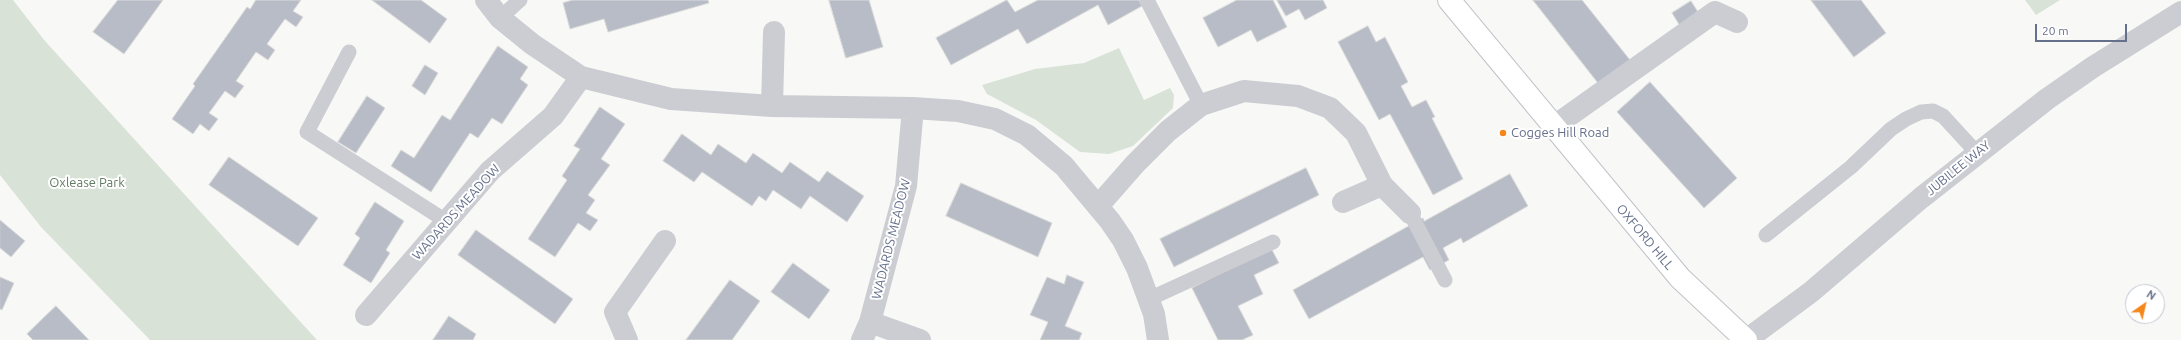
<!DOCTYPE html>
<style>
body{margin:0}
#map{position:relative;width:2181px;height:340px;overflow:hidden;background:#f8f9f6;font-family:Ubuntu,sans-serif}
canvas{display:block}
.north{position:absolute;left:2125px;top:284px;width:40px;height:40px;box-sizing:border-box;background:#fff;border:1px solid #c1c6d1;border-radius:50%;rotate:34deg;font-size:11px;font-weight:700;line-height:16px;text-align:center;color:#65708b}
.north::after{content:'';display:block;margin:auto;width:14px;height:18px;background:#f5861b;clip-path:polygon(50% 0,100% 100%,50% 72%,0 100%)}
.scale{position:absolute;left:2035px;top:24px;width:92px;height:18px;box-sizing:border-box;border:2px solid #65708b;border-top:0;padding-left:5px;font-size:12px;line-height:14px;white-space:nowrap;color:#65708b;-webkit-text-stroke:3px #fff;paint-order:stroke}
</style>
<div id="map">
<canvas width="2181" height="340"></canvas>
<div class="north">N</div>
<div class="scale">20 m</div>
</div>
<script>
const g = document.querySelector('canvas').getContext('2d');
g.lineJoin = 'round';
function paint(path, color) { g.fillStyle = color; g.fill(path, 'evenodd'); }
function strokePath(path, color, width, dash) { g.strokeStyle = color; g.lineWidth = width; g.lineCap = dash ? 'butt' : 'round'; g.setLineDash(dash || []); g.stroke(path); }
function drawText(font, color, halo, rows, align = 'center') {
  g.font = font + ' Ubuntu,sans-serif'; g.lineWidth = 4; g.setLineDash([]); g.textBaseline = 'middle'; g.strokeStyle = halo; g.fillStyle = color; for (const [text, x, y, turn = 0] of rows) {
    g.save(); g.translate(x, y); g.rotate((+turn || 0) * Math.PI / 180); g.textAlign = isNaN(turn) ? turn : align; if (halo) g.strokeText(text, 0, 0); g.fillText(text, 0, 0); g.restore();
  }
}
paint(new Path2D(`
 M0,0H13L45,41L317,340H150L41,227L0,175Z
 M2025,0H2060L2036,15Z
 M1119,48L1144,100L1170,88L1174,95L1173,108L1133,146L1109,154L1080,152L1036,120L987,94L982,85L1035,69L1084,63Z`), '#d8e2d7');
const building = new Path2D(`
 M118,0H163L124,54L93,32Z
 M256,0H301L293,11L303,17L296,27L285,19L267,44L275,50L268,60L256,52L236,81L244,86L235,98L225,91L209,113L218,119L209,131L200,124L193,134L172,119L195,86L193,84L247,7L250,9Z
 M372,0H421L447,19L430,43Z
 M573,0H708L709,3L608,32L604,19L570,29L563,3Z
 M829,0H869L883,47L846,58Z
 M1007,0L1015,12L1038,0H1139L1142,6L1108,25L1098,5L1027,44L1018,29L951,65L936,38Z
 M1237,0H1273L1287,27L1257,42L1251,30L1218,47L1203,18Z
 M1277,0H1323L1327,8L1305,20L1299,9L1286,16Z
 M1533,0H1582L1630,60L1599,84Z
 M1811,0H1861L1886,33L1854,57Z
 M1691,1L1700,15L1680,26L1672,13Z
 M1368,26L1376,42L1385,37L1408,82L1401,86L1412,107L1426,100L1435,117L1432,118L1463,179L1433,195L1390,114L1379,120L1338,42Z
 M498,46L528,67L520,79L528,85L502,124L492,118L478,138L470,133L431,192L391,166L401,150L414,158L442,115L450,120Z
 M425,65L438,73L425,95L412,86Z
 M1650,82L1737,178L1704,208L1617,112Z
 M367,96L385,108L356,153L338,142Z
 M600,107L625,124L601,159L610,165L588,195L595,200L586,213L598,220L590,231L578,223L555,257L528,239L567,180L562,176L580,149L574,146Z
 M682,134L711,155L718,144L746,163L753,153L782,173L790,162L819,182L827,171L864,196L847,222L810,196L801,209L773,190L766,201L759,196L752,206L702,172L694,182L663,161Z
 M229,157L318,218L298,246L209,185Z
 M1306,168L1319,195L1174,267L1160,239Z
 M1510,174L1528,206L1463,243L1461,238L1443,248L1449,260L1430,270L1423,257L1309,319L1293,290L1423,218L1424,221Z
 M961,183L1052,223L1038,257L946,216Z
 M375,202L404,221L386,250L390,253L371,283L343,265L360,238L355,234Z
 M0,220L25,241L11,257L0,248Z
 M476,230L573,299L555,324L458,255Z
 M1271,248L1279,263L1254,275L1263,294L1238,306L1253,335L1242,340H1218L1192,288Z
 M793,263L830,290L809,319L771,292Z
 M1067,275L1084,282L1065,326L1082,333L1079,340H1040L1048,322L1030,315L1047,277L1064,284Z
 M0,277L14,283L2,310L0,309Z
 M730,280L760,301L732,340H686Z
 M56,306L89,340H33L27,334Z
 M449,316L476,334L473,340H433Z`);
paint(building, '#b8bcc6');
strokePath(building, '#dadbd9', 1);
const secondary = new Path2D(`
 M1449,0L1680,278L1746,340`);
strokePath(secondary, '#bfc2c9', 24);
strokePath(new Path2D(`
 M1147,0L1201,105
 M500,18L520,0
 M349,52L307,132L446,221
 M1410,213L1445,280
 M1766,235L1851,167L1891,129L1906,119L1921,112L1933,111L1943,116L1977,153
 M1149,299L1273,242`), '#cccdd2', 15);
strokePath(new Path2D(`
 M486,0L500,18L532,44L581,77L671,99L772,106L913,108L958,111L995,119L1027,135L1064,166L1110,221L1123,240L1137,268L1154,314L1158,340
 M772,106L774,32
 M1553,127L1715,12L1737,22
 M1343,202L1382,185
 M1099,205L1135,164L1168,131L1201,105L1244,91L1298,96L1330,108L1356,133L1382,185L1410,213
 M366,315L490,171L553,116L581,77
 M870,322L920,340
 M627,340L615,312L665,241
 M862,340L870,322L906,186L913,108`), '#cccdd2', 22);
strokePath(new Path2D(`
 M1746,340L1811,292L1921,198L2047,99L2093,67L2181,12`), '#cccdd2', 22);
strokePath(secondary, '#fff', 22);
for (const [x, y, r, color] of [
 [1503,133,4,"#f5861b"]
]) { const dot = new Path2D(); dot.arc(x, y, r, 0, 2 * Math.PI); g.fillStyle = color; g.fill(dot); strokePath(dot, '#fff', 1.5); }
drawText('13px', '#65708b', '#fff', [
 ["Cogges Hill Road",1511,133]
], 'left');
drawText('13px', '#65708b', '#fff', [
 ["JUBILEE WAY",1958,168,-39],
 ["WADARDS MEADOW",456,212,-48],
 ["OXFORD HILL",1645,237,50],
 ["WADARDS MEADOW",891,239,-76]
]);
drawText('13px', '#617b62', '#fff', [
 ["Oxlease Park",87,183]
]);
</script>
